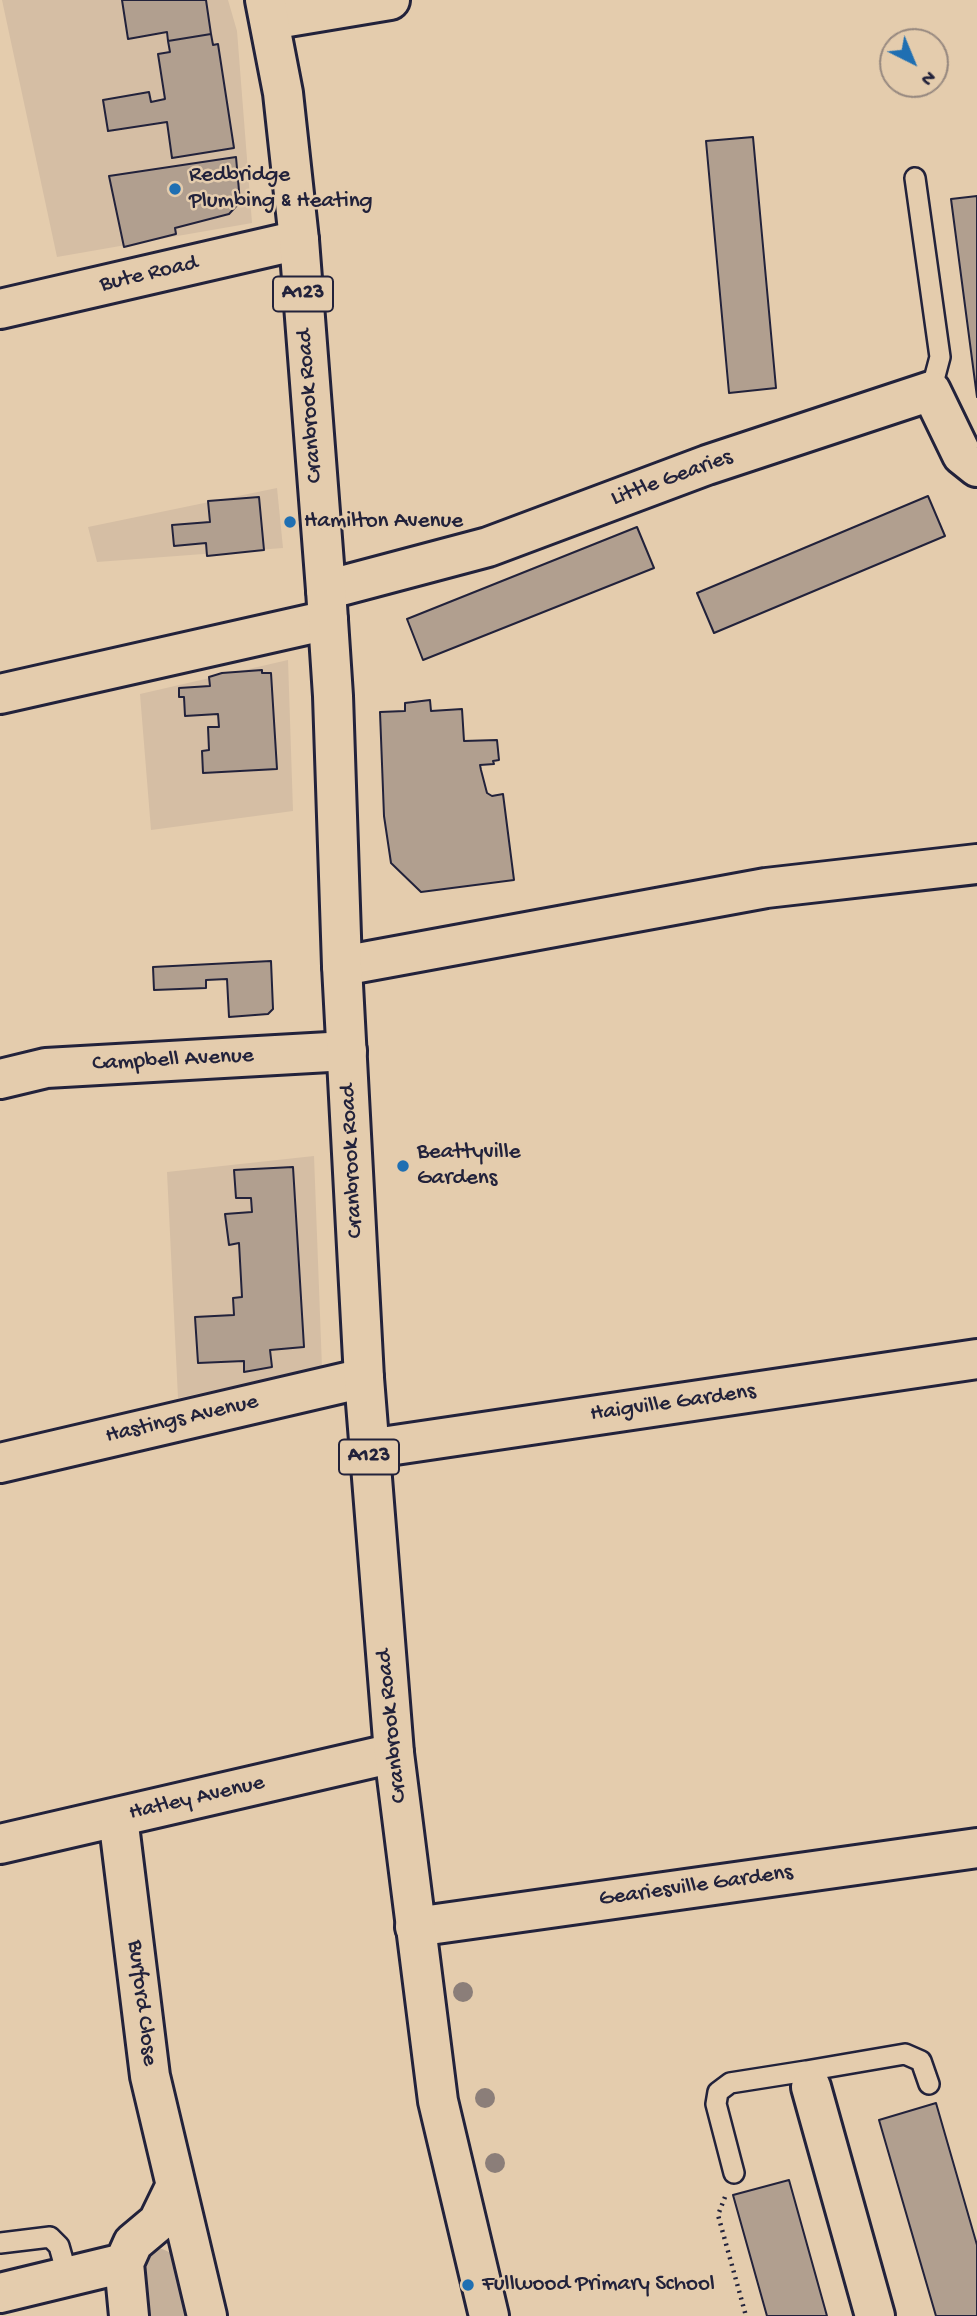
<!DOCTYPE html>
<style>
body{margin:0}
#map{position:relative;width:977px;height:2316px;overflow:hidden;background:#e4ccad;font-family:"Gochi Hand",sans-serif}
canvas{display:block}
.north{position:absolute;left:879px;top:28px;width:70px;height:70px;box-sizing:border-box;background:#e4ccad;border:2px solid #96887f;border-radius:50%;rotate:137deg;font-size:19px;font-weight:700;line-height:28px;text-align:center;color:#22223b}
.north::after{content:'';display:block;margin:auto;width:24px;height:32px;background:#1f6fb2;clip-path:polygon(50% 0,100% 100%,50% 72%,0 100%)}
</style>
<div id="map">
<canvas width="977" height="2316"></canvas>
<div class="north">N</div>
</div>
<script>
const g = document.querySelector('canvas').getContext('2d');
g.lineJoin = 'round';
function paint(path, color) { g.fillStyle = color; g.fill(path, 'evenodd'); }
function strokePath(path, color, width, dash) { g.strokeStyle = color; g.lineWidth = width; g.lineCap = dash ? 'butt' : 'round'; g.setLineDash(dash || []); g.stroke(path); }
function drawText(font, color, halo, rows, align = 'center') {
  g.font = font + ' "Gochi Hand",sans-serif'; g.lineWidth = 5; g.setLineDash([]); g.textBaseline = 'middle'; g.strokeStyle = halo; g.fillStyle = color; for (const [text, x, y, turn = 0] of rows) {
    g.save(); g.translate(x, y); g.rotate((+turn || 0) * Math.PI / 180); g.textAlign = isNaN(turn) ? turn : align; if (halo) g.strokeText(text, 0, 0); g.fillText(text, 0, 0); g.restore();
  }
}
paint(new Path2D(`
 M2,0H228L237,31L252,223L57,257Z
 M277,488L283,548L97,562L88,527Z
 M288,660L293,811L151,830L140,694Z
 M314,1156L322,1368L178,1398L167,1172Z`), '#d5bea4');
paint(new Path2D(`
 M157,2248C189,2253 188,2289 194,2316H143C141,2291 130,2261 157,2248Z`), '#c5b09a');
const building = new Path2D(`
 M122,0H206L211,34L168,41L167,32L128,39Z
 M211,34L213,45L218,44L234,148L172,158L167,122L108,131L103,100L149,92L151,102L165,99L158,54L170,52L168,41Z
 M753,137L776,388L729,393L706,141Z
 M236,157L240,202L229,214L175,228L176,234L124,247L109,176Z
 M977,196V397L951,199Z
 M928,496L945,536L714,633L697,593Z
 M259,497L264,550L207,556L206,543L174,546L172,525L210,522L208,501Z
 M637,527L654,568L423,660L407,619Z
 M262,670V673H271L277,769L203,773L202,751L209,750L208,727H219L218,714L185,716L184,697H179V688L210,686L209,677L222,673Z
 M430,700L431,711L462,709L464,741L497,740L499,760L493,761L494,764L480,765L481,770L487,793L492,796L503,794L514,880L421,892L391,863L384,816L380,712L405,711V703Z
 M271,961L273,1009L268,1014L229,1017L227,979L206,980V988L154,990L153,967Z
 M293,1167L304,1347L270,1350L272,1367L244,1372V1361L198,1363L195,1317L234,1315L233,1298L242,1297L239,1243L229,1245L225,1214L252,1212L251,1198H236L234,1170Z
 M936,2103L977,2245V2316H936L879,2120Z
 M789,2180L827,2316H767L733,2195Z`);
paint(building, '#b19f8f');
strokePath(building, '#22223b', 2);
const lane = new Path2D(`
 M915,178L940,357L931,391
 M806,2071L905,2054L921,2061L929,2084
 M734,2173L716,2104L718,2092L730,2083L806,2071L811,2087
 M0,2243L50,2237L59,2246L68,2278`);
const street = new Path2D(`
 M270,20L390,0
 M0,309L299,240
 M326,590L488,547L707,465L931,391L962,455L977,467
 M0,694L328,620
 M342,966L766,888L977,864
 M0,1079L46,1068L347,1051
 M368,1449L977,1359
 M0,1463L364,1378
 M118,1817L150,2076L207,2316
 M0,1844L394,1753
 M415,1927L977,1848
 M811,2087L875,2316
 M0,2293L124,2263
 M129,2316L124,2263L133,2243L158,2222L175,2187`);
const primary = new Path2D(`
 M265,0L283,93L299,240L326,590L333,696L342,966L364,1378L394,1753L438,2101L489,2316`);
strokePath(lane, '#22223b', 24);
strokePath(street, '#22223b', 44);
strokePath(primary, '#22223b', 44);
strokePath(new Path2D(`
 M725,2197L718,2215L746,2316`), '#22223b', 4.5, [2, 5]);
strokePath(lane, '#e4ccad', 19);
strokePath(street, '#e4ccad', 38);
strokePath(primary, '#e4ccad', 38);
g.fillStyle = '#8b7e79';
for (const [x, y] of [
 [463,1992],
 [485,2098],
 [495,2163]
]) { g.beginPath(); g.arc(x, y, 10, 0, 2 * Math.PI); g.fill(); }
for (const [x, y, r, color] of [
 [175,189,7,"#1f6fb2"],
 [290,522,7,"#1f6fb2"],
 [403,1166,7,"#1f6fb2"],
 [468,2285,7,"#1f6fb2"]
]) { const dot = new Path2D(); dot.arc(x, y, r, 0, 2 * Math.PI); g.fillStyle = color; g.fill(dot); strokePath(dot, '#e4ccad', 2.5); }
for (const [x, y, w] of [
 [303,294,60],
 [369,1457,60]
]) { const box = new Path2D(); box.roundRect(x - w / 2, y - 17.5, w, 35, 5); g.fillStyle = '#e4ccad'; g.fill(box); strokePath(box, '#22223b', 2); }
drawText('bold 21px', '#22223b', null, [
 ["A123",303,294],
 ["A123",369,1457]
]);
drawText('23px', '#22223b', '#e4ccad', [
 ["Redbridge",189,176],
 ["Plumbing & Heating",189,202],
 ["Hamilton Avenue",304,522],
 ["Beattyville",417,1153],
 ["Gardens",417,1179],
 ["Fullwood Primary School",482,2285]
], 'left');
drawText('23px', '#22223b', '#e4ccad', [
 ["Bute Road",149,275,-13],
 ["Cranbrook Road",311,406,-94],
 ["Little Gearies",672,479,-20],
 ["Campbell Avenue",173,1061,-3],
 ["Cranbrook Road",353,1161,-93],
 ["Haigville Gardens",673,1404,-8],
 ["Hastings Avenue",182,1420,-13],
 ["Cranbrook Road",393,1726,-96],
 ["Hatley Avenue",197,1799,-13],
 ["Geariesville Gardens",696,1887,-8],
 ["Burford Close",141,2003,83]
]);
</script>
